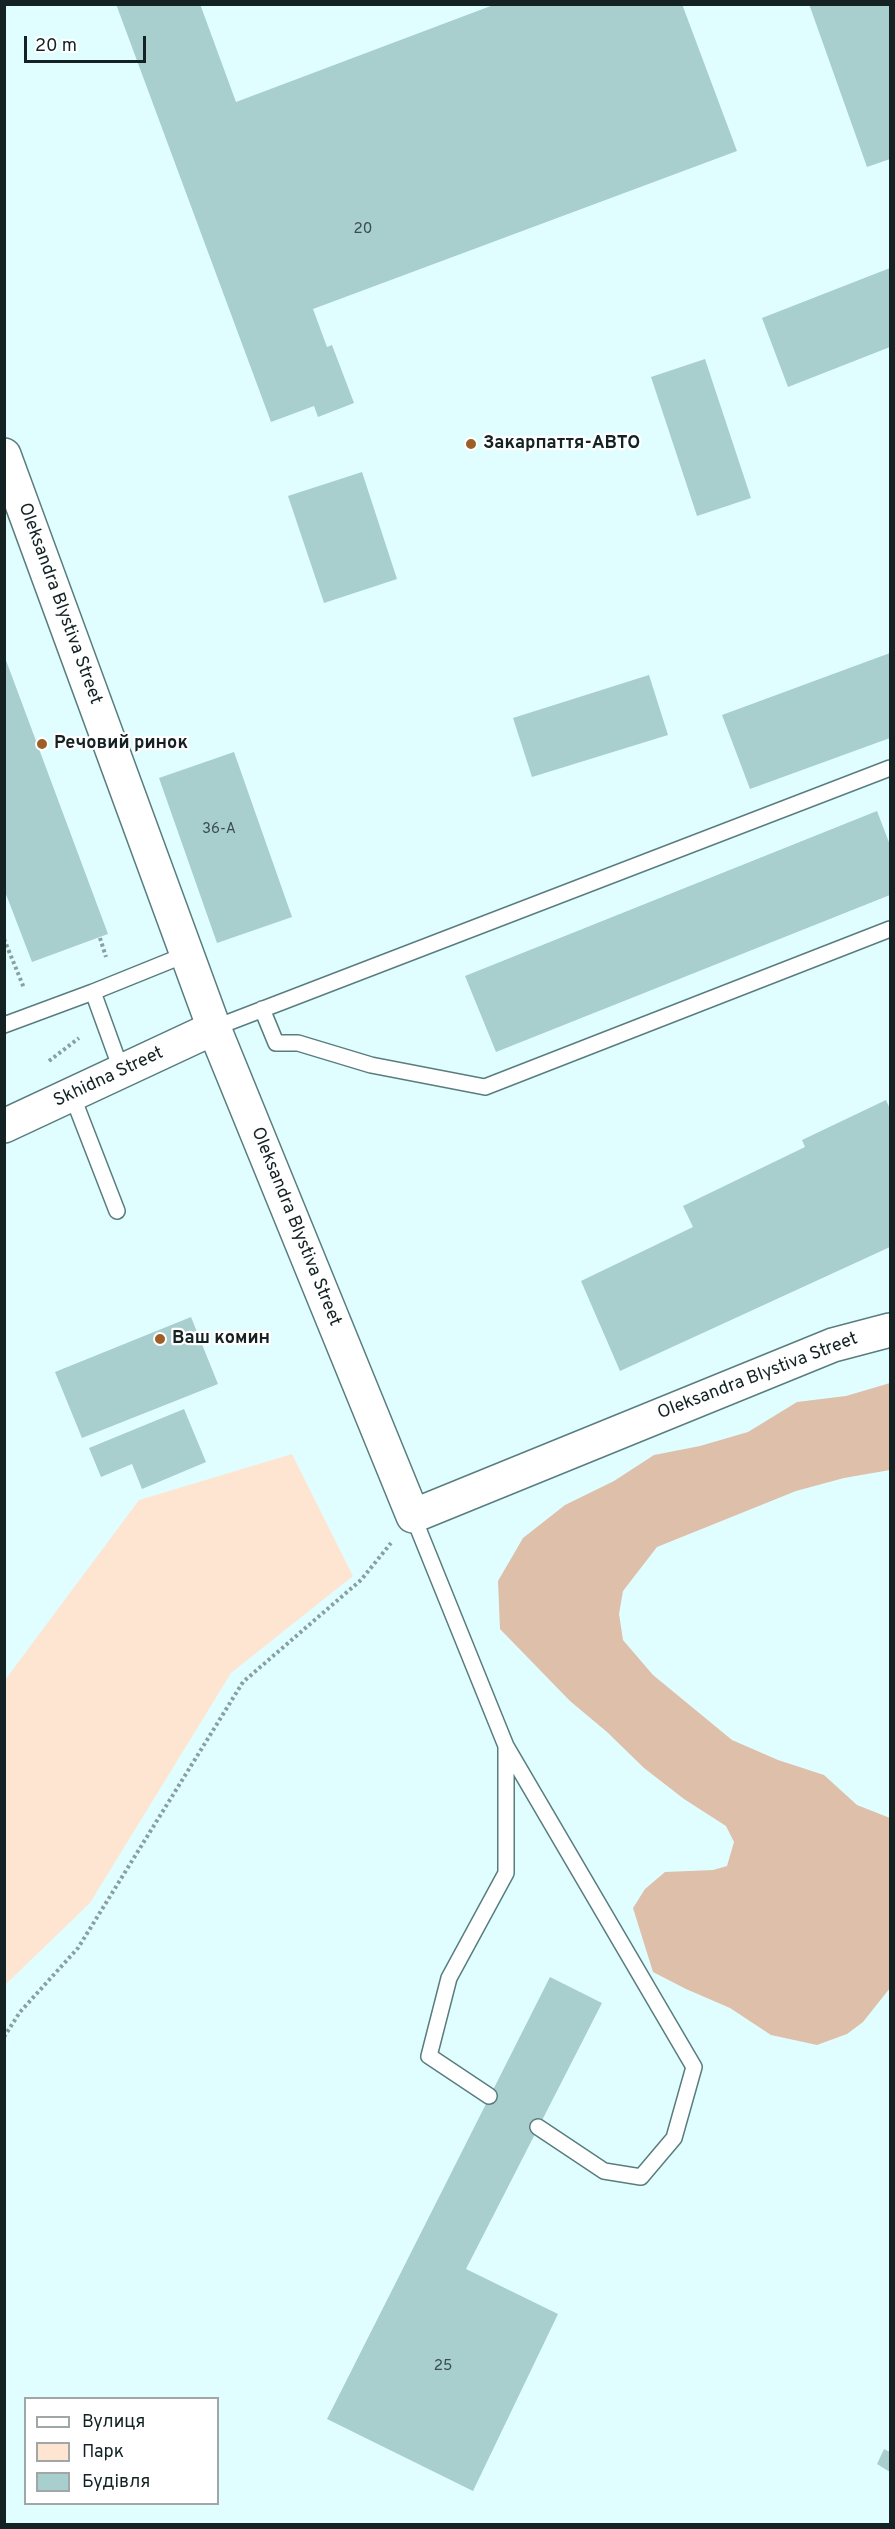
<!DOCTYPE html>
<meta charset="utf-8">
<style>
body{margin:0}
#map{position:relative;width:895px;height:2529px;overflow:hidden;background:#e0feff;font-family:Overpass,sans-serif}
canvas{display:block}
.frame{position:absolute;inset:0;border:6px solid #142223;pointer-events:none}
.legend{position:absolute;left:24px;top:2397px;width:195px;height:108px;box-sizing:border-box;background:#fff;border:2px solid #a1a7a7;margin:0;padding:8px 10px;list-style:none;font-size:18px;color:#142223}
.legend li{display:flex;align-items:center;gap:12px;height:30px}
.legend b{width:30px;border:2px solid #a1a7a7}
.scale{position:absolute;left:24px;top:36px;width:122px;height:27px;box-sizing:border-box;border:3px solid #142223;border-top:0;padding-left:8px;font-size:18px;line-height:21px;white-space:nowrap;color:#142223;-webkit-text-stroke:4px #fff;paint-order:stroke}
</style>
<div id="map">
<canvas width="895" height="2529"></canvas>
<div class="frame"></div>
<ul class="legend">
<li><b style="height:8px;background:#fff"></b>Вулиця</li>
<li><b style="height:16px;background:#fee5d2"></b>Парк</li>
<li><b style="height:16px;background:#a8cece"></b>Будівля</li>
</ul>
<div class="scale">20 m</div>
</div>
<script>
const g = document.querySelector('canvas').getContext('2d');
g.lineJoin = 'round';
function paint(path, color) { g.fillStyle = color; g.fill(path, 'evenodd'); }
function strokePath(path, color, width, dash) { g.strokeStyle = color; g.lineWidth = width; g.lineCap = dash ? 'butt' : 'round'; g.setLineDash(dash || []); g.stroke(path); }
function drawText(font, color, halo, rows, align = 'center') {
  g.font = font + ' Overpass,sans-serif'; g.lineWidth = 4.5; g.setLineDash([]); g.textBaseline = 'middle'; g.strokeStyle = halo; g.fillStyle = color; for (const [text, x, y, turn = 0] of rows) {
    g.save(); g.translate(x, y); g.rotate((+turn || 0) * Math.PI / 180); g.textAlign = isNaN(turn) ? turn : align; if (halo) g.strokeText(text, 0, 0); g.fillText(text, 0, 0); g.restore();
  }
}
paint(new Path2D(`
 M292,1454L353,1576L231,1673L90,1903L5,1985V1680L139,1500Z`), '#fee5d2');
paint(new Path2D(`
 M890,1383V1470L844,1478L796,1491L657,1547L623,1591L619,1614L623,1640L653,1675L732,1740L778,1760L824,1775L857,1805L890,1818V1988L863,2022L847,2034L817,2045L771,2035L730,2008L686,1989L653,1972L633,1908L645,1889L665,1872L713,1870L727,1866L734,1842L726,1826L684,1799L644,1768L607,1732L570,1701L500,1629L498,1581L523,1538L565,1505L614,1481L654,1455L700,1446L748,1432L797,1402L846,1396Z`), '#debfa9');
paint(new Path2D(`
 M116,4H200L236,102L496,4H682L737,151L313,309L327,347L332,345L354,403L318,417L314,406L271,422Z
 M809,4H890V159L867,167Z
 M890,268V347L788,387L762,318Z
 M705,359L751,498L697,516L651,377Z
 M362,472L397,579L324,603L288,496Z
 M890,653V738L750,789L722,715Z
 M4,655L108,934L32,962L4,889Z
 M649,675L668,735L532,777L513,718Z
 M234,752L292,917L217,943L159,778Z
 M877,811L890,845V895L496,1052L465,976Z
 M886,1100L890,1109V1247L620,1371L581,1281L693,1227L683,1206L805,1147L802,1140Z
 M191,1317L218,1384L82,1438L55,1372Z
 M184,1409L206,1462L142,1489L132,1464L101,1477L89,1448Z
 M550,1977L602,2003L466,2269L558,2314L473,2491L327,2419Z
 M884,2449L890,2452V2472L877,2464Z`), '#a8cece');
const service = new Path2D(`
 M93,992L187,954
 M262,1009L276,1043H298L371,1065L485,1087L890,929
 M4,1025L93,992L122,1072
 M214,1028L890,768
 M72,1095L117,1211
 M413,1516L506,1746
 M489,2096L429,2056L449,1978L506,1873V1746L694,2067L674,2138L641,2177L604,2171L538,2127`);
const tertiary = new Path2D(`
 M4,455L214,1028L413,1516L833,1345L890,1330
 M4,1126L214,1028`);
strokePath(service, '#597d7d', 18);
strokePath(tertiary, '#597d7d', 36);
strokePath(new Path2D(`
 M100,938L106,957
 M4,939L24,988
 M49,1061L79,1038
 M4,2037L20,2012L78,1948L243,1682L361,1580L391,1543`), '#89a0a1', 4, [3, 3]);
strokePath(service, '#fff', 15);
strokePath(tertiary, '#fff', 33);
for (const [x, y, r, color] of [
 [471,444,6,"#9e5e27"],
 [42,744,6,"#9e5e27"],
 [160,1339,6,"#9e5e27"]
]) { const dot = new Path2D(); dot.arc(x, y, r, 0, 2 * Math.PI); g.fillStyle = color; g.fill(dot); strokePath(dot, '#fff', 2); }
drawText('15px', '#394d4e', null, [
 ["20",363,230],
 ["36-А",219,830],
 ["25",443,2367]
]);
drawText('bold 18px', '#142223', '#fff', [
 ["Закарпаття-АВТО",483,444],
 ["Речовий ринок",54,744],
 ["Ваш комин",172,1339]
], 'left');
drawText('18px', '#142223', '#fff', [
 ["Oleksandra Blystiva Street",59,604,70],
 ["Skhidna Street",109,1078,-25],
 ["Oleksandra Blystiva Street",295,1227,68],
 ["Oleksandra Blystiva Street",758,1377,-21]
]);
</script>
